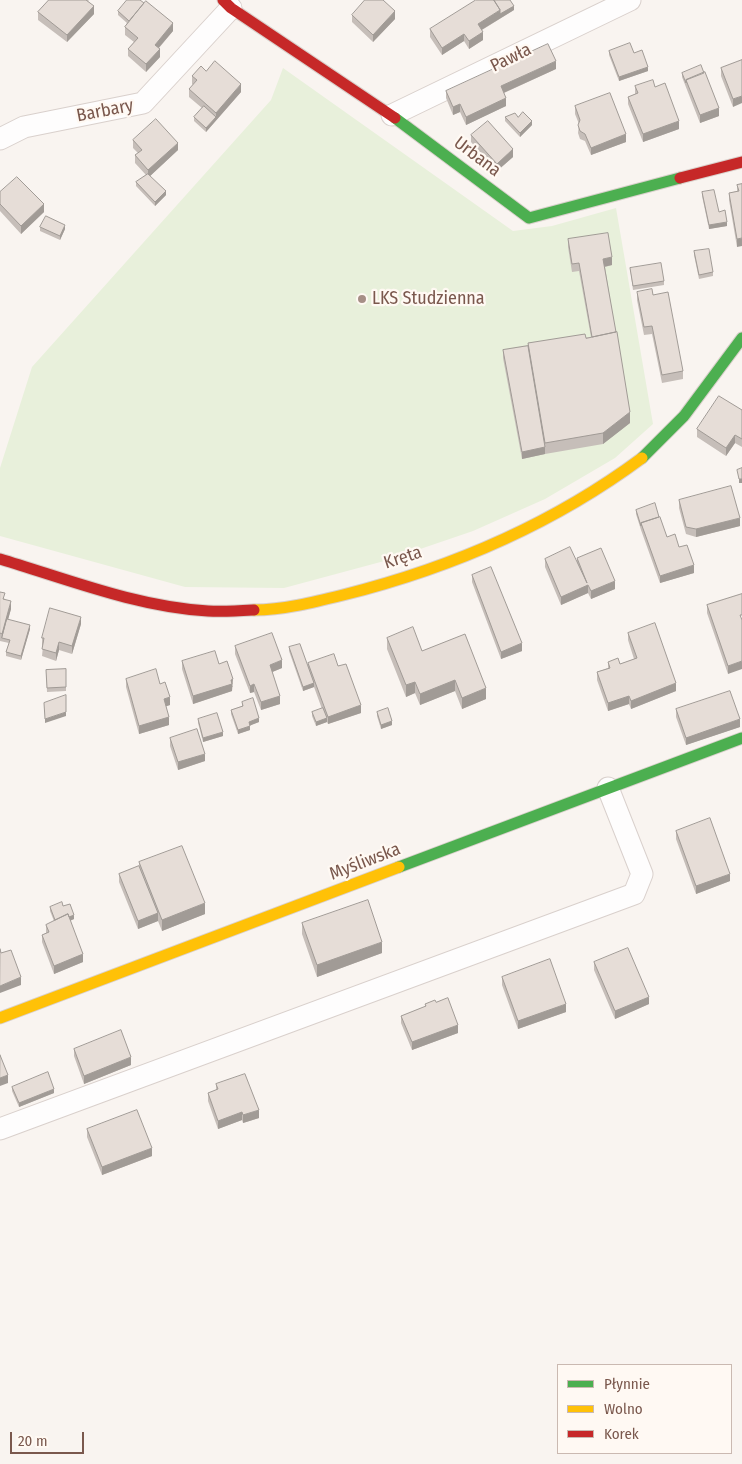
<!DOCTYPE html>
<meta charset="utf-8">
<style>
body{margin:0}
#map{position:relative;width:742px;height:1464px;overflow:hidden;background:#f9f4f0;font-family:"Fira Sans Condensed",sans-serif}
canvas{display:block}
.legend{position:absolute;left:557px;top:1364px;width:175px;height:90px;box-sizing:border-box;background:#fff9f3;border:1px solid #cab9b1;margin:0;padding:6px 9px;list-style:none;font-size:15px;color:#7a584d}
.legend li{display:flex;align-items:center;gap:10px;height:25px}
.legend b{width:25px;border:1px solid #cab9b1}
.scale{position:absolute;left:10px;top:1432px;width:74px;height:22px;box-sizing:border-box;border:2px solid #7a584d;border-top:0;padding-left:6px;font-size:15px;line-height:18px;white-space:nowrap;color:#7a584d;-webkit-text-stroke:4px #fff9f3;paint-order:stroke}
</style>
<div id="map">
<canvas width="742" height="1464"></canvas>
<ul class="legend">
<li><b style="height:6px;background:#4caf50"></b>Płynnie</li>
<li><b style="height:6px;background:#ffc107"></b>Wolno</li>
<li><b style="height:6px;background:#c62828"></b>Korek</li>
</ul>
<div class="scale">20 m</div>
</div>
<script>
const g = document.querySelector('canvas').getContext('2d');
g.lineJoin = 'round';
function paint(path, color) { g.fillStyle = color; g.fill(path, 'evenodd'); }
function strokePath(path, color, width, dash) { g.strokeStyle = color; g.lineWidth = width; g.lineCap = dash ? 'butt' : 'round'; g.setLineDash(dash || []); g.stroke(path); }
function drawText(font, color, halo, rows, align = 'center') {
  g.font = font + ' "Fira Sans Condensed",sans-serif'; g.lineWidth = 4.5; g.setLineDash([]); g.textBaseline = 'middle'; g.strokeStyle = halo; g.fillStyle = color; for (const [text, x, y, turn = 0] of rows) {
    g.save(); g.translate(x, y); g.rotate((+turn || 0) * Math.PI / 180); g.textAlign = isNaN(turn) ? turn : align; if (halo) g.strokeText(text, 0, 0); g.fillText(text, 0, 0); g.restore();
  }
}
paint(new Path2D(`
 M283,68L513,231L552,226L616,208L653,424L615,458L545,499L473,531L388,560L284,588L185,587L0,536V468L32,367L271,100Z`), '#e8f0db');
const street = new Path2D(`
 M392,115L630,0
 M0,139L24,127L143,103L231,8
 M0,1129L634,894L642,874L608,788`);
const fast = new Path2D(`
 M395,118L529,218L680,178
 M642,458L684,416L742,338
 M399,867L742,738`);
const slow = new Path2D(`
 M254,610C283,610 315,602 343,595C451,568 553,524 642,458
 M0,1018L399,867`);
const jam = new Path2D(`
 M223,0L231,8L395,118
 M680,178L742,162
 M0,559C67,579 137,607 208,611C223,612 238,611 254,610`);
strokePath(street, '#d9d0cc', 23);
strokePath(fast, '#d9d0cb', 13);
strokePath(slow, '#d9d0cb', 13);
strokePath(jam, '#d9d0cb', 13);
strokePath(street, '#fefdfd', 21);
strokePath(fast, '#4caf50', 11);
strokePath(slow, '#ffc107', 11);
strokePath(jam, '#c62828', 11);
paint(new Path2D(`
 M49,0H89L88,1L94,14L67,42L38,20V12Z
 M514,10L482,30L483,40L469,49L464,41L442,55L430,37V29Z
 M118,11L173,31L159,48L160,57L146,72L128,56V49L134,42L125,35V27L127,23L118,15Z
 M352,15L395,19L373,42L352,22Z
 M609,51L634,53L648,71L619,81L609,55Z
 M742,60L733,107L721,76V68Z
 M556,69L504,93L506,106L466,125L460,112L453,115L446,98V91Z
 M206,71L241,92L206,132L194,121V117L202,108L189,97V89L193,85L192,84V76Z
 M682,73L719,116L700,123L682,77Z
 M635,86L655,87L679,129L643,142L628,104V97L635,94Z
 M575,106L626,142L591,155L585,141L580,139L578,133L579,124L575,114Z
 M505,117H518L532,125L520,137L505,121Z
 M471,135L513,157L497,171L471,142Z
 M133,140L178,150L150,176L166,195L155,206L136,186V182L146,175L135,163V155L138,153L133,148Z
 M742,184L737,247L729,200V193L737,191V185Z
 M0,192L44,212L21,234L0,211Z
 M702,192L719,212L727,226L709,229L702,196Z
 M40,227L65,229L60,240L40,231Z
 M568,239L612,265L605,267L630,423L603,444L545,454L522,459L503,358V350L528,346V343L591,337L579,271L572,272L568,247Z
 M694,251L713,272V276L699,279L694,255Z
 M630,268L664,281V285L633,290Z
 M637,292L683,371V379L662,383L652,334L644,335L637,300Z
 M742,410V447L735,443L726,456L697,437V429Z
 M679,500L740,526L696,537L686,534L679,508Z
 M636,510L659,517L667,537L679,547L694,573L660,583L641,530L636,514Z
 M577,558L615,589L591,599L588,593L561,605L545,567V559L577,562Z
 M472,575L522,651L501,659L472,582Z
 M0,592L11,609L8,619L30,629L21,660L6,656V652L9,643L0,641Z
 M742,594L728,674L707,613V605Z
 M81,624L72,654L59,650L56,661L42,656L43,646L42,645V638Z
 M628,633L676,691L631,709L629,704L608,711L597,680V672L608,668V662L620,664L634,659L628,640Z
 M387,638L422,651L486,699L462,709L455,691L420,705L415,693L406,697L387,649Z
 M235,646L282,668L272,672L280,704L261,710L254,692L250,693L235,654Z
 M289,647L308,667V663L338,666L361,713L328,724L327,722L316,726L312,716V712L322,709L314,687L303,691L289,651Z
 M182,661L219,664L233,687H232V691L193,704L182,669Z
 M66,669V691L47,692L46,670Z
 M126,679L160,684L170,705L166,706L169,725L139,734L126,687Z
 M242,702L259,722L250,725V730L238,734L231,714V710L242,706Z
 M676,709L740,727L686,745L676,717Z
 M377,712L392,725L381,729L377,716Z
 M198,719L223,736L203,742L198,723Z
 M170,738L205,761L178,770L170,746Z
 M676,831L730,881L696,894L676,839Z
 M139,862L205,914L162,931L158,921L138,929L119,882V874L139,866Z
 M63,906L74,919L70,921L83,962L54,974L42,942V935L46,933V925L54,921L50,911V907Z
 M302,923L382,953L317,977L302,934Z
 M594,962L649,1004L615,1019L594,970Z
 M502,977L566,1012L518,1029L502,985Z
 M425,1004L458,1033L412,1050L401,1023V1016L425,1007Z
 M74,1049L131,1065L84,1084L74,1056Z
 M216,1084L259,1118L243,1123L242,1120L218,1129L208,1101V1093L216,1090Z
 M12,1087L54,1093L19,1107L12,1091Z
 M87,1129L152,1156L102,1175L87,1137Z`), '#c6beb9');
paint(new Path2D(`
 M94,6V14L67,42V35Z
 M514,6V10L478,32V24L500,10Z
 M395,11V19L373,42V35Z
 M173,23V31L155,52V45Z
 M483,32V40L469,49V41Z
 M464,34V41L442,55V48Z
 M160,49V57L146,72V64Z
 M556,61V69L501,94V86Z
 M648,67V71L619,81V77Z
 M241,84V92L206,132V128L216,117V113Z
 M742,96V103L733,107V99Z
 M506,98V106L466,125V117Z
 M460,104V112L453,115V107Z
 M719,108V116L700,123V115Z
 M532,121V125L520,137V133Z
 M679,121V129L643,142V134Z
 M626,134V142L591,155V148Z
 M178,143V150L148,178V170Z
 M513,149V157L497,171V164Z
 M166,191V195L155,206V202Z
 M44,204V212L21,234V226Z
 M727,222V226L709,229V225Z
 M65,225V229L60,240V236Z
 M742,238V246L737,247V239Z
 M612,257V265L603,267V259Z
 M630,412V423L603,444V433Z
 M735,435V443L726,456V448Z
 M545,447V454L522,459V452Z
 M739,479H742V483H739Z
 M740,518V526L696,537V529Z
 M694,565V573L660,583V576Z
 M615,581V589L591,599V591Z
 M588,585V593L561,605V597Z
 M11,601V609L3,638H2V634Z
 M81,617V624L72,654V646Z
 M30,625V629L21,660V656Z
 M59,642V650L56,661V653Z
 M522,643V651L501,659V652Z
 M282,660V668L270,673V665Z
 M742,661V669L728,674V666Z
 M233,679L232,691L193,704V696Z
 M455,680V691L420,705V694Z
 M415,682V693L406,697V685Z
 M314,683V687L303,691V687Z
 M676,683V691L631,709V701Z
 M254,684V692L250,693V686Z
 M486,688V699L462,709V698Z
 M280,696V704L261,710V702Z
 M629,696V704L608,711V703Z
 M170,697V705L164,707V699Z
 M361,705V713L328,724V717Z
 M66,712V716L45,723V719Z
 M169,717V725L139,734V726Z
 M259,718V722L249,726V722Z
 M327,718V722L316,726V722Z
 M740,719V727L686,745V738Z
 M392,721V725L381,729V725Z
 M250,726V730L238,734V730Z
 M223,732V736L203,742V738Z
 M205,754V761L178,770V762Z
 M730,874V881L696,894V886Z
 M205,903V914L162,931V920Z
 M158,913V921L138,929V921Z
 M74,915V919L56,926V922Z
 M382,942V953L317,977V965Z
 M83,954V962L54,974V966Z
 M21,977V985L0,993V986Z
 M649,997V1004L615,1019V1011Z
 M566,1004V1012L518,1029V1021Z
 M458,1025V1033L412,1050V1042Z
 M131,1057V1065L84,1084V1076Z
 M8,1075V1083L0,1086V1078Z
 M54,1089V1093L19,1107V1103Z
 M259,1110V1118L243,1123V1115Z
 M242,1112V1120L218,1129V1121Z
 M152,1148V1156L102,1175V1167Z`), '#a19b96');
const building = new Path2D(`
 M49,0H86L94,6L67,35L38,12Z
 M127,0H140L144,3L129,21L118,11Z
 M365,0H383L395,11L373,35L352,15Z
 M476,0H494L500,10L478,24L483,32L469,41L464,34L442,48L430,29Z
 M494,0H510L514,6L500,14V10Z
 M146,1L173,23L155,45L160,49L146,64L128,49L138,38L125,27Z
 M630,43L634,53L642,50L648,67L619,77L609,51Z
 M548,44L556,61L501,86L506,98L466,117L460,104L453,107L446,91Z
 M742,60V96L733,99L721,68Z
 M215,61L241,84L216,113L189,89L197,80L192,76L201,66L206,71Z
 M701,65L704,73L686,80V83L682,73Z
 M705,72L719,108L700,115L686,80Z
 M653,80L655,87L665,83L679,121L643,134L628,97L638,93L635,86Z
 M610,93L626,134L591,148L585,134L580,131L578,125L580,120L575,106Z
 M204,106L216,117L206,128L194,117Z
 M523,112L532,121L520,133L505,117L515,113L518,117Z
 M156,119L178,143L148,170L135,155L142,150L133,140Z
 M488,121L513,149L497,164L471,135Z
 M148,174L166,191L155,202L136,182Z
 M17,177L44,204L21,226L0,204V192Z
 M742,184V238L737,239L729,193L739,191L737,185Z
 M714,190L719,212L725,210L727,222L709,225L702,192Z
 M46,216L65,225L60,236L40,227Z
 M608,233L612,257L603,259L616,332L592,337L579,263L572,264L568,239Z
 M709,249L713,272L699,275L694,251Z
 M661,263L664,281L633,286L630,268Z
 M652,289L653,295L668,292L683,371L662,375L652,326L644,327L637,292Z
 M617,332L630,412L603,433L545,443L528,343L585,334L586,338Z
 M528,346L545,447L522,452L503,350Z
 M719,396L742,410V439L735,435L726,448L697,429Z
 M742,468V479H739L737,470Z
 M731,486L740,518L696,529L686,527L679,500Z
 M655,503L659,517L641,523V526L636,510Z
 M660,517L667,537L675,534L679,547L687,545L694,565L660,576L641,523Z
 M570,547L587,583L577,558L601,548L615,581L591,591L588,585L561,597L545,559Z
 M491,567L522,643L501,652L472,575Z
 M0,592L5,593L3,599L11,601L2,634L0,633Z
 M742,594V615H740L742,620V661L728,666L707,605Z
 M50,608L81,617L72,646L59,642L56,653L42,649L44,638H42Z
 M7,619L30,625L21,656L6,652L10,640L2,638Z
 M655,623L676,683L631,701L629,696L608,703L597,672L610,668L608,662L618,658L620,664L637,658L628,633Z
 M413,627L422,651L465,634L486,688L462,698L455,680L420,694L415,682L406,685L387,638Z
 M272,633L282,660L270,665L280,696L261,702L254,684L250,686L235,646Z
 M300,644L314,683L303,687L289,647Z
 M215,651L219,664L227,661L233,679L231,680L232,684L193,696L182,661Z
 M334,654L338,666L346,664L361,705L328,717L308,663Z
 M66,669V687L47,688L46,670Z
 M156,669L160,684L165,682L170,697L164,699L169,717L139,726L126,679Z
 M730,691L740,719L686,738L676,709Z
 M66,695V712L45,719L44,703Z
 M253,698L259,718L249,722L250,726L238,730L231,710L243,706L242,702Z
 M323,708L327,718L316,722L312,712Z
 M388,708L392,721L381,725L377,712Z
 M217,713L223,732L203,738L198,719Z
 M197,729L205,754L178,762L170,738Z
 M710,818L730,874L696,886L676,831Z
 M182,846L205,903L162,920L139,862Z
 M139,866L158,913L138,921L119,874Z
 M368,900L382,942L317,965L302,923Z
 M62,902L63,906L70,904L74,915L69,917L68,914L55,920L50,907Z
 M68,914L83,954L54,966L42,935L49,932L46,925Z
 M628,948L649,997L615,1011L594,962Z
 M0,949L1,953L11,950L21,977L0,986Z
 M550,959L566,1004L518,1021L502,977Z
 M448,998L458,1025L412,1042L401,1016L426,1006L425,1004L435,1000L436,1002Z
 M121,1030L131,1057L84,1076L74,1049Z
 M0,1055L8,1075L0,1078Z
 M48,1072L54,1089L19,1103L12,1087Z
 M245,1074L259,1110L243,1115L242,1112L218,1121L208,1093L218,1089L216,1084Z
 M137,1110L152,1148L102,1167L87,1129Z`);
paint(building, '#e6ddd7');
strokePath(building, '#a19b96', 1);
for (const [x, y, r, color] of [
 [362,299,5,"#a68f86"]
]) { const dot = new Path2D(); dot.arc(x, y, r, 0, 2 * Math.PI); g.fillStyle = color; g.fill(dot); strokePath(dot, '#fff9f3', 2); }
drawText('18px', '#7a584d', '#fff9f3', [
 ["Pawła",511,58,-26],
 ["Barbary",105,111,-11],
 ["Urbana",477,157,37],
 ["Kręta",403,558,-18],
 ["Myśliwska",365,862,-21]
]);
drawText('18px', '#7a584d', '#fff9f3', [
 ["LKS Studzienna",372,299]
], 'left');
</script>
